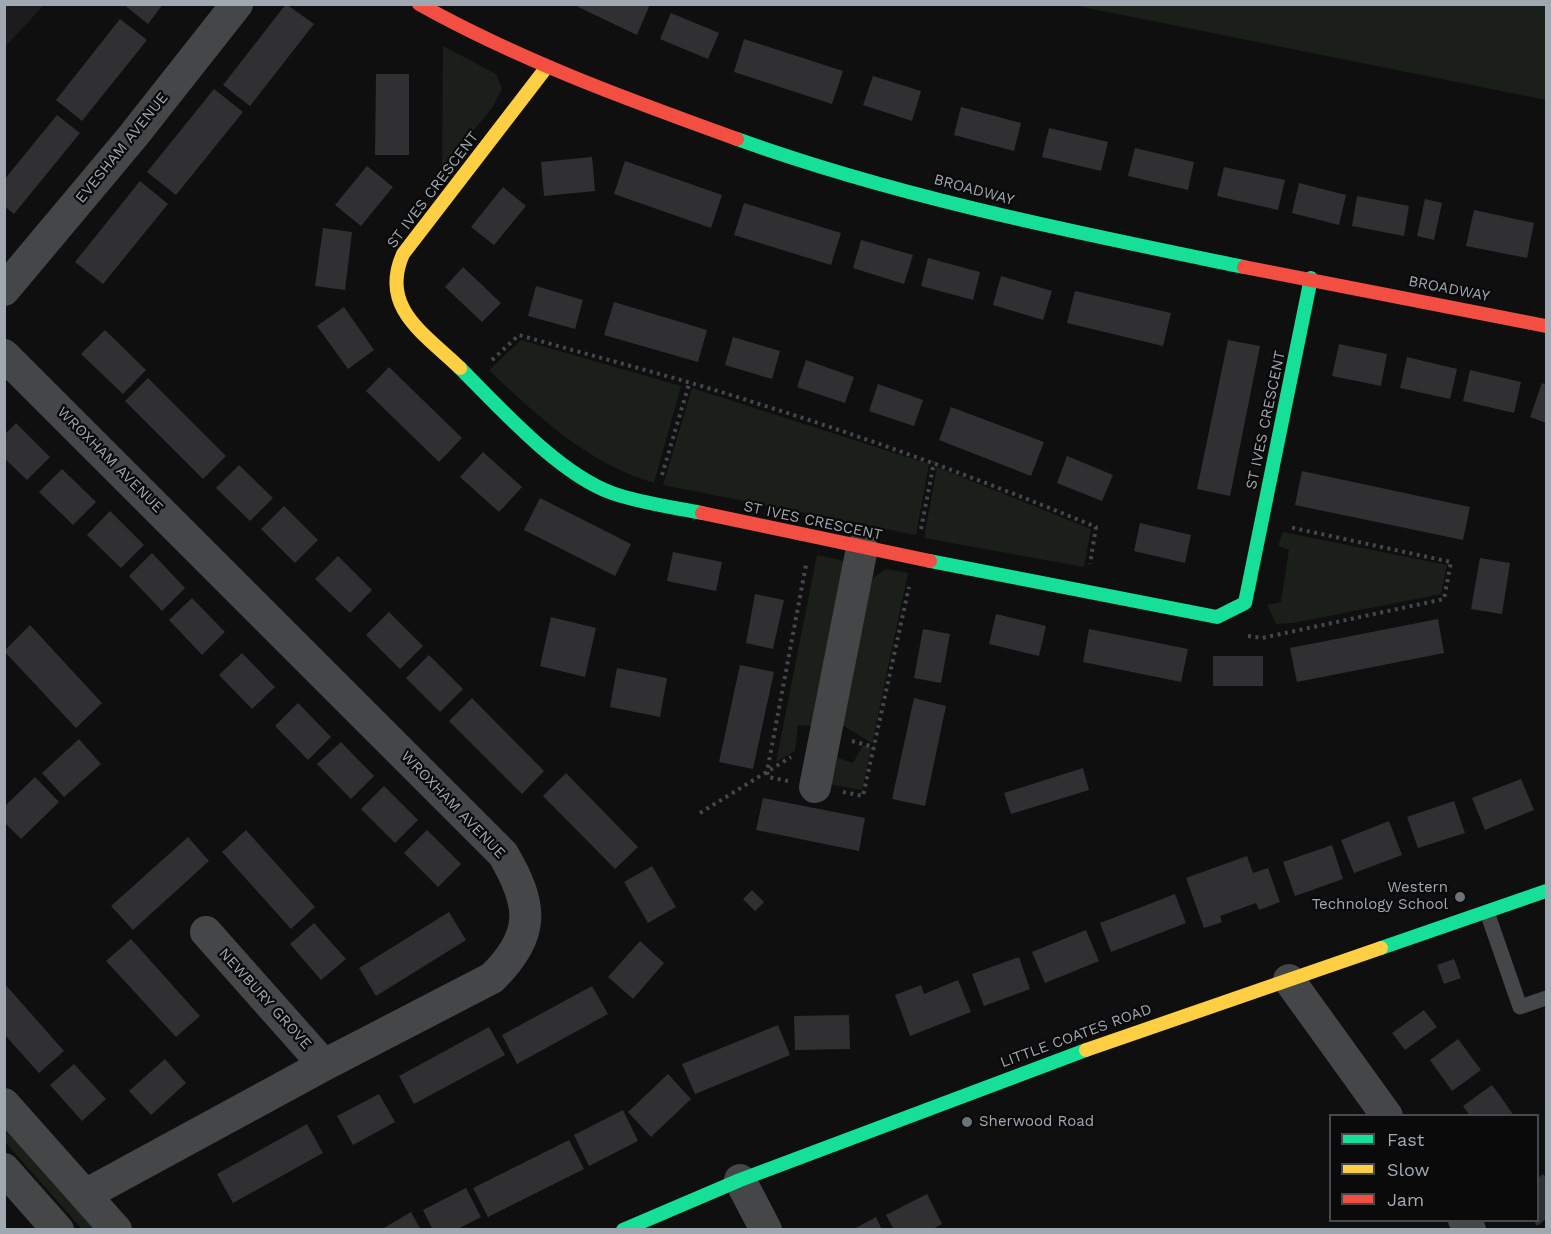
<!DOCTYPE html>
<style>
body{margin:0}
#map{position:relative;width:1551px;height:1234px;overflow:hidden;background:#0f0f10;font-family:"Work Sans",sans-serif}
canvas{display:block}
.frame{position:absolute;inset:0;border:6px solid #a0a8b1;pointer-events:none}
.legend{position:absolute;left:1329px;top:1114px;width:210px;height:108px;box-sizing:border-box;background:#0a0a0b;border:2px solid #46494d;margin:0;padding:8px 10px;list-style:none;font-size:18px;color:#a0a8b1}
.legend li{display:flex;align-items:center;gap:12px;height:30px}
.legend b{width:30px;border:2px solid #46494d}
</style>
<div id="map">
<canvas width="1551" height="1234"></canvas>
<div class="frame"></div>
<ul class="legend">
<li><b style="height:8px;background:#16e098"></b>Fast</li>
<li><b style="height:8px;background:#ffcf43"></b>Slow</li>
<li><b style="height:8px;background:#f24e42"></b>Jam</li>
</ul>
</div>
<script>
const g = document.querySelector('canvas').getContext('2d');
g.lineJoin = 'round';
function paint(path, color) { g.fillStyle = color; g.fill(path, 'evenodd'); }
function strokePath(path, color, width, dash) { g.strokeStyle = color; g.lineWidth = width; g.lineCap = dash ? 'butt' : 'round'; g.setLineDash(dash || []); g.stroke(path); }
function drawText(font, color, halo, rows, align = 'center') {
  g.font = font + ' "Work Sans",sans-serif'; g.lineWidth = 4.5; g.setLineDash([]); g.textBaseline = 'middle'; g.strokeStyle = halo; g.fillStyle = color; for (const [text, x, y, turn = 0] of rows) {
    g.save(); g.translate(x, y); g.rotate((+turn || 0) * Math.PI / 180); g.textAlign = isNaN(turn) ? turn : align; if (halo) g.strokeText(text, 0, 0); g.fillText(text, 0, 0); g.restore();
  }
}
paint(new Path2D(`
 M5,4L44,5L5,47L4,5Z`), '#1c1c1e');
paint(new Path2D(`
 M1073,5H1546V100Z
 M443,46L496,74L502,89L492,108L442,169Z
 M521,340L681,386L654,483C589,464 537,416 489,370Z
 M692,388L929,464L916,535L663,485Z
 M937,467L1091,529L1084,567L924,538Z
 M1283,532L1447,565L1441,594L1293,623L1276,624L1267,605L1281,602L1289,550L1278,546Z
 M817,555L841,560L845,565L816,724L811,726L798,725L795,751L776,762Z
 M885,569L908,573L872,743L842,725L868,587L872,579Z
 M863,745L871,748L862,790L823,783L832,756L853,763Z
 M4,1115L106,1229H82L5,1142Z`), '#1a1f1a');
paint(new Path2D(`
 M123,4H163L148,24Z
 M286,4L314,24L250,106L223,85Z
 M572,4H650L637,35Z
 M671,13L719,33L708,59L660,39Z
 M120,19L147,40L82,121L56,100Z
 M744,39L843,71L832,104L734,72Z
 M376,74H409V155H375Z
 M873,76L921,91L912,121L863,105Z
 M214,89L243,112L176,195L147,172Z
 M961,107L1021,123L1014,151L954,135Z
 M57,115L80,133L14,214L4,206V180Z
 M1049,128L1108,142L1101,171L1042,157Z
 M1135,148L1194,162L1188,190L1128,176Z
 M592,157L595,191L544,196L541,162Z
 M625,161L722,195L711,228L614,194Z
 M367,166L393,187L361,226L335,205Z
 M1224,167L1285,180L1278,210L1217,196Z
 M140,181L168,204L103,284L75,262Z
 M1299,183L1346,195L1339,225L1292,213Z
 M503,187L526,206L494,245L471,227Z
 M1357,196L1409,206L1404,236L1352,226Z
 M1425,199L1442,203L1434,240L1417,236Z
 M744,203L841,233L831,265L734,235Z
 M1474,210L1534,223L1527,258L1466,246Z
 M323,228L352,232L345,290L315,286Z
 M861,240L913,255L904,284L853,268Z
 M928,258L980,272L973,300L921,286Z
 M463,267L501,303L482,322L445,287Z
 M1001,276L1052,291L1043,320L993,305Z
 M536,286L583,300L575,329L528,316Z
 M1075,291L1171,313L1163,346L1067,323Z
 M614,302L707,330L698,362L604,335Z
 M344,307L374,350L348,369L317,326Z
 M105,330L146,370L123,394L81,354Z
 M733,337L780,351L772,379L725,365Z
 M1228,340L1260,346L1230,496L1197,489Z
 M1339,344L1387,354L1381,386L1332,376Z
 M1407,357L1457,369L1450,399L1400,388Z
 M806,360L854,377L845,403L797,387Z
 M389,367L462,438L439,462L366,391Z
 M1470,370L1521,382L1514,413L1463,401Z
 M148,378L226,456L203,479L125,401Z
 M1542,383L1546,385V423L1530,417Z
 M878,384L923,400L914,426L869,411Z
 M951,407L1044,442L1031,476L939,440Z
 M16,423L50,457L27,480L4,458V435Z
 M483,452L522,487L499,512L460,477Z
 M1067,456L1113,475L1102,501L1057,483Z
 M239,465L273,498L250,521L216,488Z
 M62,469L96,502L73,525L39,492Z
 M1302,471L1470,507L1463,540L1295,505Z
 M540,498L631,544L615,576L524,530Z
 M284,506L318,540L295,563L261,529Z
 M110,511L144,545L121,568L87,535Z
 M1140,523L1191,535L1185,563L1134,551Z
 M673,552L722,562L716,591L667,581Z
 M152,553L185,588L162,611L129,576Z
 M338,556L372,590L350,613L315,579Z
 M1480,558L1510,563L1502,614L1471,609Z
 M755,594L784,600L773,649L746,643Z
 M192,598L225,632L202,655L169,620Z
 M389,612L423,646L400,669L366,635Z
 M996,614L1046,626L1039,656L989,644Z
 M551,617L596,628L585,677L540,666Z
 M1438,619L1444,653L1297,682L1290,648Z
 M30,625L102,703L76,728L4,651Z
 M923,629L950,634L941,683L914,678Z
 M1089,629L1188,649L1181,682L1083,662Z
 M242,653L275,687L252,709L219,675Z
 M429,655L463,689L440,712L406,678Z
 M1213,656H1263V686H1213Z
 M740,665L774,672L753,769L719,762Z
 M617,668L667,678L660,717L610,707Z
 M472,698L544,771L522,794L449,721Z
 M914,698L946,706L925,806L892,799Z
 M298,703L331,737L308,760L275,726Z
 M79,739L101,764L64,797L42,773Z
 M341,742L374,776L351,799L317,764Z
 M1083,768L1089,790L1011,814L1004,793Z
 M566,773L638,847L615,869L543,796Z
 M35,777L59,802L21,839L4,822V807Z
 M1521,779L1534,810L1485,830L1472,798Z
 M384,786L418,820L395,843L361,809Z
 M763,798L865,818L859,851L756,830Z
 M1454,801L1465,833L1418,848L1407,817Z
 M1389,821L1402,855L1354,873L1341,840Z
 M246,830L315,907L291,929L222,852Z
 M427,830L461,864L438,887L404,853Z
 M188,837L209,861L133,930L111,906Z
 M1332,845L1343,879L1295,896L1283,862Z
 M1247,856L1253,873L1268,868L1280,902L1259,910L1256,903L1220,916L1222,922L1204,928L1186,878Z
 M652,866L676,907L648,923L624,882Z
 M752,890L764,902L755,911L743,899Z
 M1175,894L1186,923L1111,952L1100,923Z
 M449,912L466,940L376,996L359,968Z
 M314,923L346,959L321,980L290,944Z
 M1086,930L1099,961L1045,983L1032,952Z
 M131,939L200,1016L176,1037L106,961Z
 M640,941L664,963L633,999L608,977Z
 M1019,957L1030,989L984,1006L972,974Z
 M1454,959L1461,978L1444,984L1437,965Z
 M958,980L971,1012L910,1036L895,995L921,985L924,994Z
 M4,983L64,1051L39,1073L4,1034Z
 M592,986L608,1014L517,1064L502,1035Z
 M1424,1010L1437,1027L1405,1050L1392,1033Z
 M849,1015L850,1049L795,1050L794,1016Z
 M778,1025L790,1055L695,1094L682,1064Z
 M489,1027L505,1055L414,1104L399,1076Z
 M1458,1039L1481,1070L1452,1091L1430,1060Z
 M165,1059L186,1083L151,1115L129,1091Z
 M74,1064L106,1099L82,1121L50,1085Z
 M668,1074L691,1099L651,1137L628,1112Z
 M1492,1085L1503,1100L1514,1116H1470L1463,1106Z
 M379,1094L395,1122L353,1145L337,1116Z
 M623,1110L638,1141L589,1166L574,1135Z
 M307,1124L323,1153L233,1203L217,1174Z
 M569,1140L584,1169L488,1217L473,1188Z
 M1543,1174L1546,1178V1219L1537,1226L1534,1221H1538V1178Z
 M466,1188L481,1217L456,1230H433L423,1210Z
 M927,1194L942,1224L931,1230H894L886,1215Z
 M411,1212L421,1230H381L389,1225Z
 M876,1217L882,1230H852Z`), '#303032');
strokePath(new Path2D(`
 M492,360L519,335C599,358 680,378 759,404C874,440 985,481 1096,527L1090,564
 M662,475L689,384
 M921,529L934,462
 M1248,636L1262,638L1444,599L1451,562L1289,527
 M852,741L874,747
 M788,781L768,777L767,772L806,565
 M843,792L863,796L909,587
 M700,813L791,757`), '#45474a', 4, [3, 4.5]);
strokePath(new Path2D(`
 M1487,912L1520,1007L1546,998`), '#444648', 15);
strokePath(new Path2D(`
 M4,290L133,136L237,4
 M4,355L503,854C533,905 536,935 492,978L324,1065L85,1195
 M815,787L862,548
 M206,932L324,1065
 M1289,980L1387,1116
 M4,1104L116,1230
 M4,1169L58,1230
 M740,1180L766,1230
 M1464,1220L1470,1230`), '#444648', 32);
strokePath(new Path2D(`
 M737,139C901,198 1074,232 1244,267
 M460,368C500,408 559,474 612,493C640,503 672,507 702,513
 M930,561L1217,617L1245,603L1311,278
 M1381,948L1546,891
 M623,1230L740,1180L1086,1050`), '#16e098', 14);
strokePath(new Path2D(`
 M460,368C425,334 379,308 403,254L546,68
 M1086,1050L1381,948`), '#ffcf43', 14);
strokePath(new Path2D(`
 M419,4C519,60 629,100 737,139
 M1244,267L1546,326
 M702,513L930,561`), '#f24e42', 14);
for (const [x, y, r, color] of [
 [1460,897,6,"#6d7279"],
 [967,1122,6,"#6d7279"]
]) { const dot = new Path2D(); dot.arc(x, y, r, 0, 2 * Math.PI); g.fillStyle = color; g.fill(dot); strokePath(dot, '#0a0a0b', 2); }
drawText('15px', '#a0a8b1', '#0a0a0b', [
 ["EVESHAM AVENUE",122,148,-51],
 ["ST IVES CRESCENT",433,190,-53],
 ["BROADWAY",974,190,15],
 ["BROADWAY",1449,289,11],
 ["ST IVES CRESCENT",1266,420,-78],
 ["WROXHAM AVENUE",110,460,45],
 ["ST IVES CRESCENT",813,521,12],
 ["WROXHAM AVENUE",453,805,46],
 ["NEWBURY GROVE",265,999,48],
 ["LITTLE COATES ROAD",1076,1036,-20]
]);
drawText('15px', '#a0a8b1', '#0a0a0b', [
 ["Western",1448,888],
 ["Technology School",1448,905],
 ["Sherwood Road",979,1122,"left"]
], 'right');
</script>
